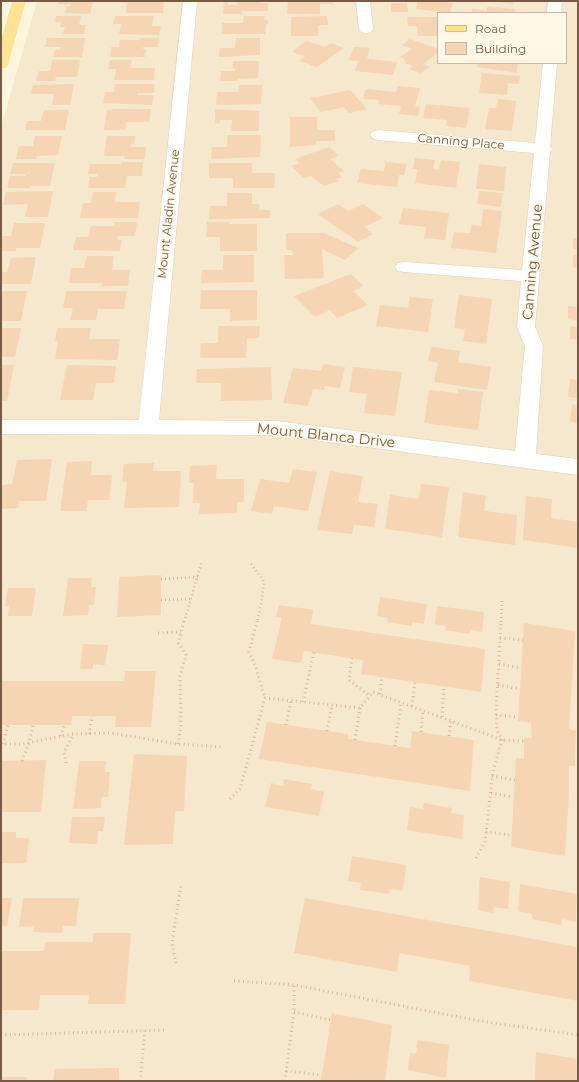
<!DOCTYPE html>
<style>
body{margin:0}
#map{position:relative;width:579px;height:1082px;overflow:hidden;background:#fef5df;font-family:Montserrat,sans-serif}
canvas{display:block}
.frame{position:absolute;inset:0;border:2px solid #765b45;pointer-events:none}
.legend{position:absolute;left:437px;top:12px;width:130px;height:52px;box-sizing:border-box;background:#fff8e6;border:1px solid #c8b9a6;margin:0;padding:5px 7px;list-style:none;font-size:12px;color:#765b45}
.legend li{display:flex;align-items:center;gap:8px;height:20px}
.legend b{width:20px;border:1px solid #c8b9a6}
</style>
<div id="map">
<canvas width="579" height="1082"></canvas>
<div class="frame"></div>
<ul class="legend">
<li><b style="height:5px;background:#ffe394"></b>Road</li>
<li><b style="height:11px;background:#f5d5b4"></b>Building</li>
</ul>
</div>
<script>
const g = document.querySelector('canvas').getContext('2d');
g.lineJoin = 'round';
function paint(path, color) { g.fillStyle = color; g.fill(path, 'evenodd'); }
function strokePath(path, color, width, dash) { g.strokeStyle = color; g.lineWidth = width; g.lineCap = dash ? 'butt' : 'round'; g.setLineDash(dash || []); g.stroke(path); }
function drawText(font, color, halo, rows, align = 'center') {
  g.font = font + ' Montserrat,sans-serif'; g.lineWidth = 3; g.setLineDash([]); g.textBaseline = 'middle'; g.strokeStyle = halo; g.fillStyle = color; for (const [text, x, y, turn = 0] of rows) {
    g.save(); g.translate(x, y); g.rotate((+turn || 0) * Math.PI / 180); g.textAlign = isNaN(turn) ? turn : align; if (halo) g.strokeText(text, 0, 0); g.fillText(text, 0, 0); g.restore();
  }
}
paint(new Path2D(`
 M37,1H578V1081H1V127ZM438,13H566V63H438Z`), '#f6e8cc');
paint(new Path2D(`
 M58,1H93L90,14L65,13L67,7H70L71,4H57Z
 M122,1L164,2L163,13H126L127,3H121Z
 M224,1H228V5H237V1H260V3H268V11H242V14H223Z
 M288,1H333V4H320V14H287Z
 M418,1H437L453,3L450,13L416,9Z
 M490,1H513V4Z
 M391,3H407L408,12H391Z
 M487,7L515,9V13H472V9L487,11Z
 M56,16H81L79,25H86L84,34H63L65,27H60L61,22H55Z
 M115,16H154L152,26H161L159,35L119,34L121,24H113Z
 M244,16H265L264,20H268V24H266L265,34H222V23H243Z
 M327,16L328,25H318V36H291V17Z
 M407,17H438V36H418L417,26H408Z
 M47,38H85L82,57H53L55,50H60L61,47H45Z
 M140,38H159L158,47H143V49H146L145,57H110L111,47H119L120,40H139Z
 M236,38H260V55L219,57L220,48H235Z
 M410,39L438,49V53L423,64L430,67L421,73L409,69L413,66L405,63L407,62L404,60L405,59L400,57L412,49L402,45Z
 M306,41L325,47L331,43L344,48L317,67L299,61L305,56L292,52Z
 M354,47L370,48L367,59L397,62L393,75L355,71L358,61L349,60Z
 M52,60H80L77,77H56L55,81H36L39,71H50Z
 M110,60H132L130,68H155L154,80H114L116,69H108Z
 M233,61H259L258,78L238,79V81H220L221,71H235V68H233Z
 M478,63H518L517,73L477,67Z
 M482,73L520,76L519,84L508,83L507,95L479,93Z
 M74,84L70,105H52L54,94H31L33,85Z
 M115,84H155L154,93H137V95H154L152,105L103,103L105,92H114Z
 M239,85H262L261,104L216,105L217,92H238Z
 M398,86L420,88L415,106L420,107L418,116L399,114L401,106L378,104L379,100L363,99L366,89L396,92Z
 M350,90L367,109L349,113L344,107L321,112L310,98Z
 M498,99L516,101L512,131L485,129L489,108H496Z
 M426,104L470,108L466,128L446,126L447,120L423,118Z
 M114,109H151L149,122H126L125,130H104L107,110Z
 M215,109L259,111V131H231L232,120H220V124L215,123Z
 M44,110H69L65,130H25L27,121H41Z
 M290,117H317V130H335V141H316V145L290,147Z
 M228,135H261L260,157L211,159L212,147H227Z
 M35,136H62L58,155L37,156L36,159H16L19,146H33Z
 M107,136H135L134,144H131V147H146L145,159H124L125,156H104Z
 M329,147L339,156L330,159L344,171L338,173L342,177L336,179L339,181L324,186L311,176L304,178L291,166L299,163L295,159Z
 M415,158L435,160L433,169L439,170L441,160L460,162L456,188L415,183L418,169H413Z
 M121,162H143L142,176H127L125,188H88L90,177H97L98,174H88L90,164H121Z
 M386,162L407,164L404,175H399L397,187L357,183L361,169L384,171Z
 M13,163H55L50,186H30V188H7L10,176H26V174L30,173L31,170L29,171L28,174H10Z
 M209,163H252V173H275L274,188H233V178H209Z
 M479,164L506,167L504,191L476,189Z
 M53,191L48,217H25L28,204L3,205L6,192Z
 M479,191L503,193L501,207L477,204Z
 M93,192H116L115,202H140L138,218H80L83,203H91Z
 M227,193H252V204H260L259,210H270V218L209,219L210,206H227Z
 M338,204L348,211L363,204L383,218L364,227L373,234L358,242L318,214Z
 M403,208L449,213L445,240L424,238L426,227L399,224Z
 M483,209L502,211L496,253L451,248L454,232L470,233L471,225L481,226Z
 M114,222H137L135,236H118L117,240H122L120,251L73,250L76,237H88L91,226H114Z
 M207,222H229V224H257V251H220V237H206Z
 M14,223H45L40,248H16V251H1V236H11Z
 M286,233H324L358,248L345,260L322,249L324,278L285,279L284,255H293L292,250H286Z
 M573,238H578V250L573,249Z
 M223,255H254V282L201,283L202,270H223Z
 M573,255H578V268L573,267Z
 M87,256H114L112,270H130L128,286H102V283H69L71,268H84Z
 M36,257L31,284H1V272H7L11,258Z
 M351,274L364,286L353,291L368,305L337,318L330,310L315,317L294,296Z
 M201,290H257V320L230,321V309H200Z
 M1,291H27L21,321H1Z
 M66,291H127L124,309H98L96,320H70L73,308H63Z
 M459,295L492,299L486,344L463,341L465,329L454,328Z
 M410,297L433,299L428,332L376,326L380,305L408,308Z
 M568,306L578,307V321L568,319Z
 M218,326H260L259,338H247L246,358H200L201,343H218Z
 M570,326L578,327V339H570Z
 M1,328H21L15,357H1Z
 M57,328H91L89,339H120L117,360L55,359L58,341H55Z
 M431,347L460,351L458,362L491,367L487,390L434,382L438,363L428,361Z
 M323,364L345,367L340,388L325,386L324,390L313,389L308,406L283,403L293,368L321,371Z
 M1,365H14L7,401H1Z
 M67,365L116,366L114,383H96L93,400H60Z
 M271,367L272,400L221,401V383H196L197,369Z
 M353,367L402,372L395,416L364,413L367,394L349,392Z
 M570,379L578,380V398L568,397Z
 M458,389L483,392L478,430L424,423L429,390L458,393Z
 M572,404L578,405V423L570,422Z
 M52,459L46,501H19L18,508L1,509V485L12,484L17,460Z
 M92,461L91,475H112L109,500H88L86,511H60L67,462Z
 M154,463L153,471H181L179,507L124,508L127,482H122L124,464Z
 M217,465L216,479H244V502H237V513L199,514L200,503H193L194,483H189L190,466Z
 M293,469L317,472L308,511L274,506L272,514L251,511L260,479L289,483Z
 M330,471L363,476L358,502L378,504L374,527L354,525L352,534L317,530Z
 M421,484L449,487L442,537L385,529L390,495L419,499Z
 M463,492L486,496L484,511L517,515L515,545L458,537Z
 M526,496L552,499L551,518L578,522V548L523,540Z
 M161,575V615L117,617L119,577Z
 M68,578H92L91,587H96L94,605H89L88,615L63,616Z
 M8,588H36L32,616H8L9,606H5Z
 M380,597L427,604L424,624L412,622V626L387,622L388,618L377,616Z
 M279,605L314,610L310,624L485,649L481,692L361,674L363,660L304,651L301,663L272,659L282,618L276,617Z
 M437,606L484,612L482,632L471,630L470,634L445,630L446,626L435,624Z
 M524,623L575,631L569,729L576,731L575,766H569V793L565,856L511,847L516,758L524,759V738H532L531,723L518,721Z
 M83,644L108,645L105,665L93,664V669H80Z
 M125,671H156L151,727H115L116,716H72L71,725H1V681H124Z
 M267,722L348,734V739L410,748L412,731L474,740L470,791L259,759Z
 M134,754L187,756L184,811H175L173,844L124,845Z
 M46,760L41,812H1V761Z
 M79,761H106L105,772H110L108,797H102L101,808L73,809Z
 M284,779L312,784L311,789L324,792L319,816L265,807L271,783L283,786Z
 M424,803L452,808L451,813L464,815L462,839L407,830L410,807L423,809Z
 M72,817H105L103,831H98L97,844L69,843Z
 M1,832H16V838H29L26,863H1Z
 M352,856L406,865L403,891L390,889L389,894L360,890L361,883L348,881Z
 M480,877L510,882L508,909L494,907L493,913L478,910Z
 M520,884L577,894L576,922L562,919V925L532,919V914L518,911Z
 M1,898H12L7,926H1Z
 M23,898H79L76,926H63L62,933L33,932L34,926L19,927Z
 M305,898L578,947V1001L469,981L470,966L399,953L397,972L294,953Z
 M93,933H131L125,1004H88L89,995H40L39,1010H1V951H44L45,942H93Z
 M332,1013L392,1025L385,1081H321Z
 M418,1040L449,1045L446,1078L408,1070L410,1053L416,1054Z
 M536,1052L578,1059V1081H535Z
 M119,1068V1081H53L55,1069Z
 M1,1077H27V1081H1Z`), '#f5d5b4');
const minor = new Path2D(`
 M183,1H197L159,420L276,421L515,451L525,346L517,327L521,281L404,272L398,271L395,267L398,263L404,262L522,270L534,153L378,140L372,138L370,135L372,132L378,130L535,143L543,63H557L550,147L552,149L550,152L535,327L543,346L536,454L578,459V475L276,435L1,434V420H139Z
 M356,1H370L373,29L371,32L366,33L361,32L359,29Z
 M548,1H562L561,13H547Z`);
const major = new Path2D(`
 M12,1H26L8,65L6,68L1,69V40Z`);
strokePath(minor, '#e2d1ba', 1);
strokePath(major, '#fff', 1);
strokePath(new Path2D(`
 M251,564L264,581L261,605L257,622
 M161,579L198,577
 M161,600L190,599
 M184,622L202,561
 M501,622L502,600`), '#dab898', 2.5, [1, 3]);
strokePath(new Path2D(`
 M257,621L249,652L255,665L265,698
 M158,633L181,632
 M500,638L523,640
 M352,658L349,680L370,696
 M499,664L521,668
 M498,685L520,689
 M380,694L382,677
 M303,702L314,652
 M412,706L415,682
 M496,715L518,717
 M442,717L444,686
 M286,725L291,701
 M327,731L332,705
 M421,732L423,710
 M89,734L92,716
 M61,736L64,725
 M449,736L451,721
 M355,740L360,708
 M1,744H22L73,734L110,733L178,744L223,747
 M3,744L8,725
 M178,744L181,725L180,676L186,655L178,643L184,621
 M395,746L401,702
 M22,761L29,743L33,725
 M66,763L64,752L73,735
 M492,776L515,780
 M491,793L513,797
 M230,799L240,789L265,698L360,708L373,692L502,740L524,741
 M486,832L511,835
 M476,858L485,842L493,771L502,740L497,730L496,709L501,621
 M176,963L172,943L181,884
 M234,981L294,985L480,1021L578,1035
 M294,1012L331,1020
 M1,1035L166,1030
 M286,1071L322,1075
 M140,1081L145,1031
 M285,1081L294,1012V985`), '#dab898', 3, [1, 3.5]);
paint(minor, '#fff');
paint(major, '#ffe394');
drawText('12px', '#765b45', '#fff8e6', [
 ["Canning Place",461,142,5],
 ["Mount Aladin Avenue",169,214,-84]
]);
drawText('14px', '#765b45', '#fff8e6', [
 ["Canning Avenue",533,262,-85],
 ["Mount Blanca Drive",326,436,6]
]);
</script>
